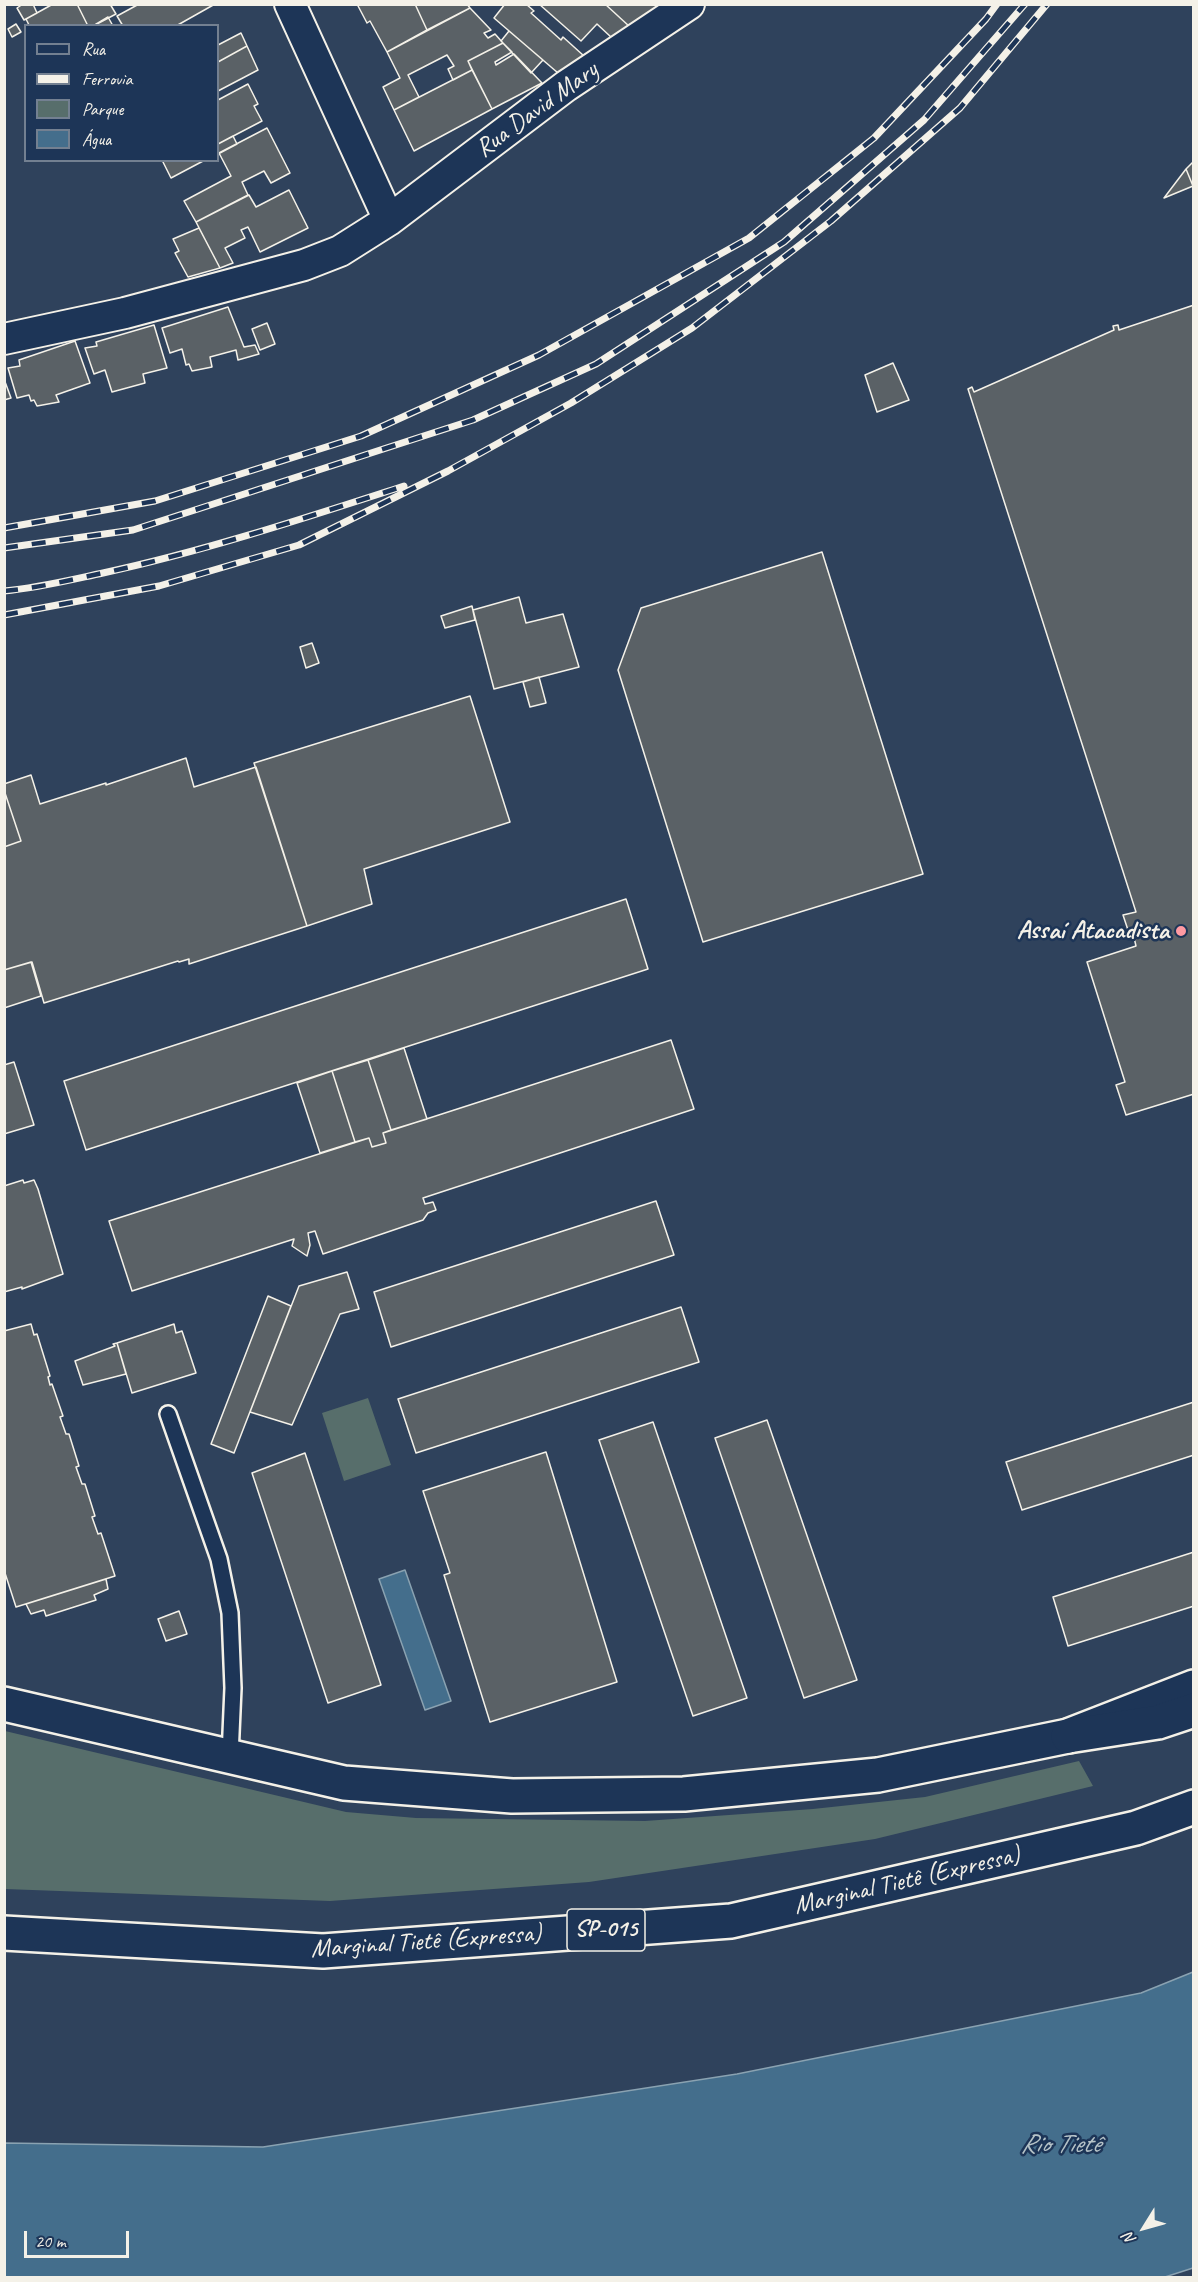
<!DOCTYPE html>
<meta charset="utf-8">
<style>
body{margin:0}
#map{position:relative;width:1198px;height:2282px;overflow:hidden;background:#2f425c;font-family:Caveat,sans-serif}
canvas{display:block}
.frame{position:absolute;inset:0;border:6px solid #f4f1e8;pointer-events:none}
.legend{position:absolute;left:24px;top:24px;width:195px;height:138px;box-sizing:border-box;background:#1d3557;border:2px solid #738091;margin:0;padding:8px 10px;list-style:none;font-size:18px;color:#f4f1e8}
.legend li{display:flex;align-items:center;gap:12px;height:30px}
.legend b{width:30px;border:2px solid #738091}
.north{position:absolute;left:1114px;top:2198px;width:60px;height:60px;-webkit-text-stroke:4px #1d3557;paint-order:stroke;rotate:233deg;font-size:16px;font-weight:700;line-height:24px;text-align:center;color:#f4f1e8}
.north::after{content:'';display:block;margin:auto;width:21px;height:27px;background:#f4f1e8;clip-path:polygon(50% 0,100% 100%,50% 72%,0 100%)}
.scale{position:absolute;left:24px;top:2231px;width:105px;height:27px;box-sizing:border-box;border:3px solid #f4f1e8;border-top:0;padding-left:8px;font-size:18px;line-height:21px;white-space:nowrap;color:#f4f1e8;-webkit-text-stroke:4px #1d3557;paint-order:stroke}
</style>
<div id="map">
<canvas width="1198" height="2282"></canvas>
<div class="frame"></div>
<ul class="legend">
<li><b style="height:8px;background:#1d3557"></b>Rua</li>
<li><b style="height:8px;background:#f4f1e8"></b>Ferrovia</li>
<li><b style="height:16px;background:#576e6b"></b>Parque</li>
<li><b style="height:16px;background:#446e8c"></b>Água</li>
</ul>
<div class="north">N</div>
<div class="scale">20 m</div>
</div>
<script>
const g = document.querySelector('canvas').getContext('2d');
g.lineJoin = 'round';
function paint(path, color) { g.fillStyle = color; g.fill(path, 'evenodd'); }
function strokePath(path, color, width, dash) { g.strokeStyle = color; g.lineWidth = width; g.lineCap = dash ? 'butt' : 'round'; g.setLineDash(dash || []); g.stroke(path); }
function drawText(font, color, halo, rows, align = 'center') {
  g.font = font + ' Caveat,sans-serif'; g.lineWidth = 5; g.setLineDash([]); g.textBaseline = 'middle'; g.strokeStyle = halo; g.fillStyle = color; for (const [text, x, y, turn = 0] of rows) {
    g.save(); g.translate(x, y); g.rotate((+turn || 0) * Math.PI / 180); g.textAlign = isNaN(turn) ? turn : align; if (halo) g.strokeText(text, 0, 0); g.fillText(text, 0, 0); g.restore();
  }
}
paint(new Path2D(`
 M368,1398L391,1465L344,1481L322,1413Z
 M5,1731L346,1812L416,1818L645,1821L813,1809L925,1797L1079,1761L1093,1786L875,1839L589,1882L330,1901L5,1889Z`), '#576e6b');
const water = new Path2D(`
 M405,1570L451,1701L425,1710L379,1579Z
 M1193,1972V2268L1165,2277H5V2143L263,2147L737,2074L1141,1993Z`);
paint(water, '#446e8c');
strokePath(water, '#8aa2b1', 1.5);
const building = new Path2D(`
 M23,4H33L37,13L24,20L17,8Z
 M53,4H77L88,26L29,25L26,19Z
 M77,4H110L116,14L93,26H88Z
 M139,4H215L176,26H123L117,16Z
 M357,4H415L427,30L387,52L370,21L367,23Z
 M415,4H467L470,8L427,30Z
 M505,4H526L534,11L531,13L561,40L563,37L584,56L558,73L494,18Z
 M539,4H605L630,27L612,38L597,24L581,41Z
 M605,4H658L659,5L630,27Z
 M470,8L491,30L484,33L488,38L495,34L503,43L468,61L472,70L453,80L448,69L454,66L447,55L408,75L419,97L394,110L383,87L400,78L387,52Z
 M108,17L113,26H93Z
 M16,24L21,32L12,37L8,29Z
 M509,31L543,60L531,73L501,41Z
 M241,33L247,46L218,62V45Z
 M503,43L512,52L495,62L496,65L514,54L542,83L492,109L468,61Z
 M247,46L258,70L218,91V62Z
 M472,70L492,109L414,151L394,110Z
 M248,84L258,104L254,106L262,121L218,144V100Z
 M267,128L290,173L271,183L264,171L242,182L248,195L196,222L184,201L231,176L219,153Z
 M233,136L237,144L218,154V144Z
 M162,160H205L171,178Z
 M1194,161V185L1193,186L1186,169Z
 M1186,169L1193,186L1164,198Z
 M289,190L308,228L260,252L248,227L241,230L245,238L225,248L233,263L220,268L196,222L249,195L256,207Z
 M199,228L220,268L188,277L175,253L179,251L173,239Z
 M1194,305V1094L1126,1115L1116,1085L1125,1082L1087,962L1136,946L1132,929L1128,930L1123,915L1136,912L968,389L972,387L974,392L1114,330L1113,326L1118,325L1119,330Z
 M228,307L244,347L255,345L259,354L238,360L236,350L210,357L212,367L192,371L189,364L186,365L182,349L170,353L162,328Z
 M267,323L275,344L260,350L252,329Z
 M154,325L167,368L143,374L145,383L112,392L105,370L94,374L85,348L97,346L96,342Z
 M75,341L90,383L56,395L59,402L37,406L34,400L31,401L29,395L17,398L8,368L20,366L19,360Z
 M893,363L909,400L877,412L865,375Z
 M4,379L11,398L4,400Z
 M822,552L923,874L703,942L618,670L641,608Z
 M519,597L526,623L563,614L579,667L494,689L473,610Z
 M472,606L475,620L445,628L441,616Z
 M312,643L319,663L306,668L300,647Z
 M539,677L546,703L530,707L523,682Z
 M470,696L510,822L364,869L372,904L307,926L254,763Z
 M186,758L194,787L256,767L307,926L189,964V959L179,962L178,961L44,1003L32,962L4,970V847L21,841L4,790V784L31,775L40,804L106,783V785Z
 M4,790L21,841L4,847Z
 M626,899L648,969L86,1150L64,1081Z
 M31,962L41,996L4,1008V970Z
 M671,1040L694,1109L423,1198L425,1204L433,1202L436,1210L428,1213L423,1220L323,1254L315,1231L308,1233L310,1245L307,1256L292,1246L294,1239L132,1291L109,1221L369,1138L372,1147L386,1143L383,1133Z
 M404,1048L427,1119L391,1130L368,1060Z
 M368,1060L391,1130L383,1133L386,1143L372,1147L369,1138L355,1142L332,1071Z
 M14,1062L34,1125L4,1134V1065Z
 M332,1071L355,1142L320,1153L297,1083Z
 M23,1180L24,1183L34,1180L38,1189L63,1274L22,1289V1287L4,1292V1186Z
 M656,1201L674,1255L391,1347L374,1292Z
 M347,1272L359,1309L340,1314L292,1425L250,1412L299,1286Z
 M268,1296L291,1306L234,1453L211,1444Z
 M681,1307L699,1362L416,1453L398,1399Z
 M31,1324L34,1335L37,1334L50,1376L48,1377L50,1385L52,1384L63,1416L60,1417L66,1434H69L79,1466L76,1467L82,1484H85L95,1516L92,1517L98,1534L101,1533L115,1576L16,1607L4,1570V1331Z
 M174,1324L176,1333L182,1331L196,1373L132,1393L117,1343Z
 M117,1343L126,1374L83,1385L75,1361L115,1346L113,1344Z
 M1194,1402V1455L1022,1510L1006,1462Z
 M767,1420L857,1680L804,1698L715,1438Z
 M653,1422L747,1698L693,1716L599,1440Z
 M546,1452L617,1682L490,1722L444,1575L450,1573L423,1491Z
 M305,1453L381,1685L328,1703L252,1473Z
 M1194,1552V1606L1068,1646L1053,1597Z
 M106,1579L108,1589L94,1595L96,1600L46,1616L44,1610L31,1614L26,1604Z
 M179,1611L187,1634L166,1641L158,1619Z`);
paint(building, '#5a6166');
strokePath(building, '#f4f1e8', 1.5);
const service = new Path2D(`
 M168,1414L219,1559L230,1613L233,1688L230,1756`);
const minor = new Path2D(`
 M290,4L389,220
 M4,339L125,313L304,265L340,251L389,220L566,86L689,4`);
const trunk = new Path2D(`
 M4,1704L344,1783L512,1796L684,1794L878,1775L1068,1736L1194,1687`);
const motorway = new Path2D(`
 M1068,1736L1158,1722L1194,1710
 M4,1933L323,1951L731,1921L1136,1828L1194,1807`);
strokePath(service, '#f4f1e8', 20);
strokePath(minor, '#f4f1e8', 34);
strokePath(trunk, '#f4f1e8', 38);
strokePath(motorway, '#f4f1e8', 38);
strokePath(service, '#1d3557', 15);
strokePath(minor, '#1d3557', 30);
strokePath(trunk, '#1d3557', 33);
strokePath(motorway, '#1d3557', 33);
const rail = new Path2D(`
 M4,528L155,501L361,436L539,355L749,238L874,138L986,19L997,4
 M4,548L133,530L473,420L596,364L784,242L924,120L1025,4
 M4,591C38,588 70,580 103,573C205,551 305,518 404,486
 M4,615L159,586L299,545L448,471L571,403L692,328L831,221L960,108L1047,4`);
strokePath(rail, '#f4f1e8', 7);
strokePath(rail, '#1d3557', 4.5, [14]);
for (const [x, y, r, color] of [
 [1181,931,6,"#ff9aa2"]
]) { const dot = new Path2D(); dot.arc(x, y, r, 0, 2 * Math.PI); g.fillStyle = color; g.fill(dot); strokePath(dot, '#1d3557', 2); }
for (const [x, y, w] of [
 [606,1930,78]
]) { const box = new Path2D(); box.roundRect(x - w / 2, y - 21, w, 42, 4.5); g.fillStyle = '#1d3557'; g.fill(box); strokePath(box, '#f4f1e8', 1.5); }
drawText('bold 24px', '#f4f1e8', null, [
 ["SP-015",606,1930]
]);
drawText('26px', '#f4f1e8', '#1d3557', [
 ["Rua David Mary",537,110,-36],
 ["Marginal Tietê (Expressa)",907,1881,-13],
 ["Marginal Tietê (Expressa)",426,1942,-4]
]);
drawText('bold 26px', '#f4f1e8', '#1d3557', [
 ["Assaí Atacadista",1169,931]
], 'right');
drawText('italic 27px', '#b6c3c8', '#1d3557', [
 ["Rio Tietê",1060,2145]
]);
</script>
